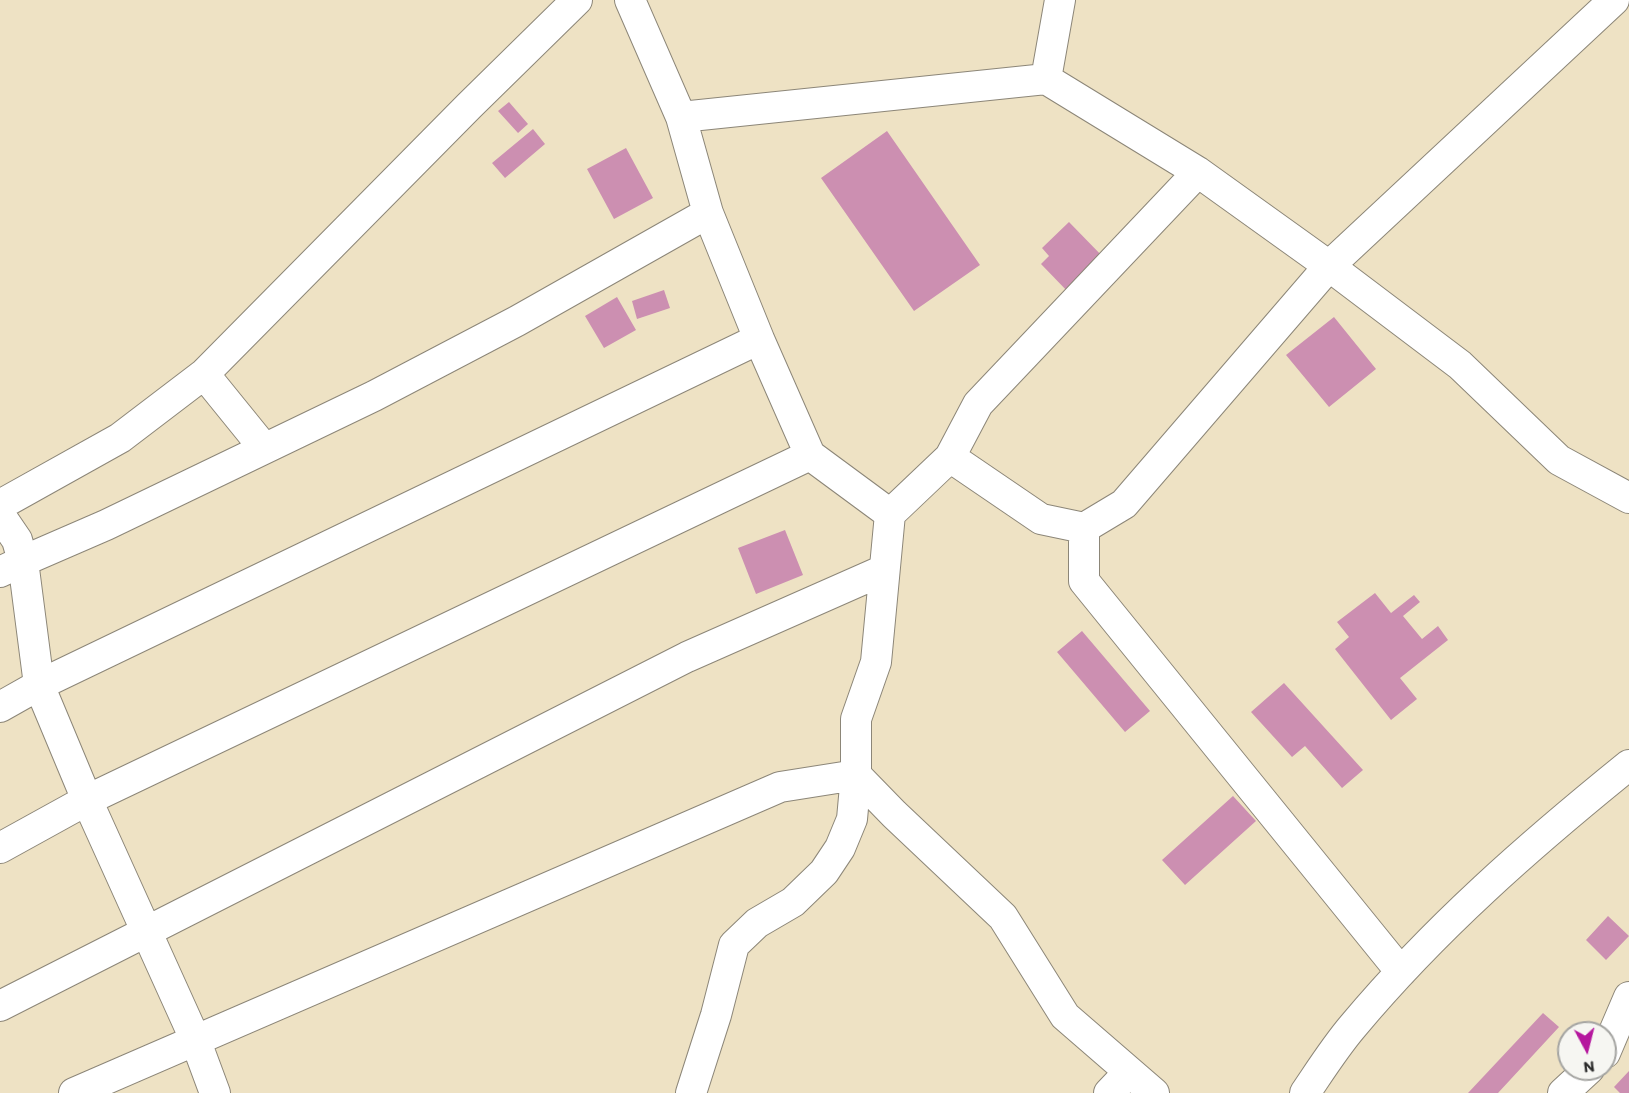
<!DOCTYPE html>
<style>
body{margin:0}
#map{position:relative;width:1629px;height:1093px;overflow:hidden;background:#eee2c4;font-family:Itim,sans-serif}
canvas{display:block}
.north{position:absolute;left:1557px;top:1021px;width:60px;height:60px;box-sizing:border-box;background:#f6f6f2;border:2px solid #a5a5a2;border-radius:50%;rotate:173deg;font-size:16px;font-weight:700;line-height:24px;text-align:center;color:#2b2b2b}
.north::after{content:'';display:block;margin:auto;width:21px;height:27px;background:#b5179e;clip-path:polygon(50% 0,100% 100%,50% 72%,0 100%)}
</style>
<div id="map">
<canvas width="1629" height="1093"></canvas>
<div class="north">N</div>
</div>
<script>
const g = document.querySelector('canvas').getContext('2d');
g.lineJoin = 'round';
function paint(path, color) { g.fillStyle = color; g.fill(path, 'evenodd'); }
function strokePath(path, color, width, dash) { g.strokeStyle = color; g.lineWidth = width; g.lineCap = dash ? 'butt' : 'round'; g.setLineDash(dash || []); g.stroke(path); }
paint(new Path2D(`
 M509,102L528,124L518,133L498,111Z
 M533,129L545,144L505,178L492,163Z
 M887,131L980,265L914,311L821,178Z
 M626,148L653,198L614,219L587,169Z
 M1069,222L1106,260L1070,294L1041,264L1049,256L1042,248Z
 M664,290L670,308L637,319L632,301Z
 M617,297L636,330L604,348L585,316Z
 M1334,317L1376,369L1329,407L1286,355Z
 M785,530L803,575L756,594L738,548Z
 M1375,593L1391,613L1414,595L1420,602L1403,616L1422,639L1438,626L1448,640L1400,678L1417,699L1391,720L1335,649L1349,637L1337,622Z
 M1082,631L1150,711L1125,732L1057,652Z
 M1284,683L1363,770L1342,788L1305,746L1292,757L1251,712Z
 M1233,796L1256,821L1185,885L1162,860Z
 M1608,916L1629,936L1606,960L1586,940Z
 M1543,1013L1559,1027L1498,1093H1468Z
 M1629,1071V1093H1620L1614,1087Z`), '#cc8fb1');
const street = new Path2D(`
 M630,0L681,117L1046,79L1198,172L1329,266L1460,365L1559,460L1629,498
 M1046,79L1060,0
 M681,117L708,213L759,339
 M204,374L264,448
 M950,457L1041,519L1084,528L1124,504L1329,266L1614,0
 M0,505L120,438L204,374L469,106L577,0
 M0,515L17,540L23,561L39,685L87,800L195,1039L215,1093
 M1084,528V581L1401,972
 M0,572L23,561L106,525L374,396L517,321L708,213
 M0,707L39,685L759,339L810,455L890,514
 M856,775L894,814L1003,917L1065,1016L1154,1093
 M0,848L87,800L810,455
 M0,1006L687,657L884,570
 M1605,1053L1629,997
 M74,1093L780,787L856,775
 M691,1093L716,1015L734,945L757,923L793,902L824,872L840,848L852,819L856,775V719L876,662L890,514L950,457L978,404L1198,172
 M1109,1093L1129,1072
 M1305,1093C1320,1071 1335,1047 1353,1026C1435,928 1530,845 1629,765
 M1563,1093L1589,1069`);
strokePath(street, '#8c8678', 32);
strokePath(street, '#fff', 30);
</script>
